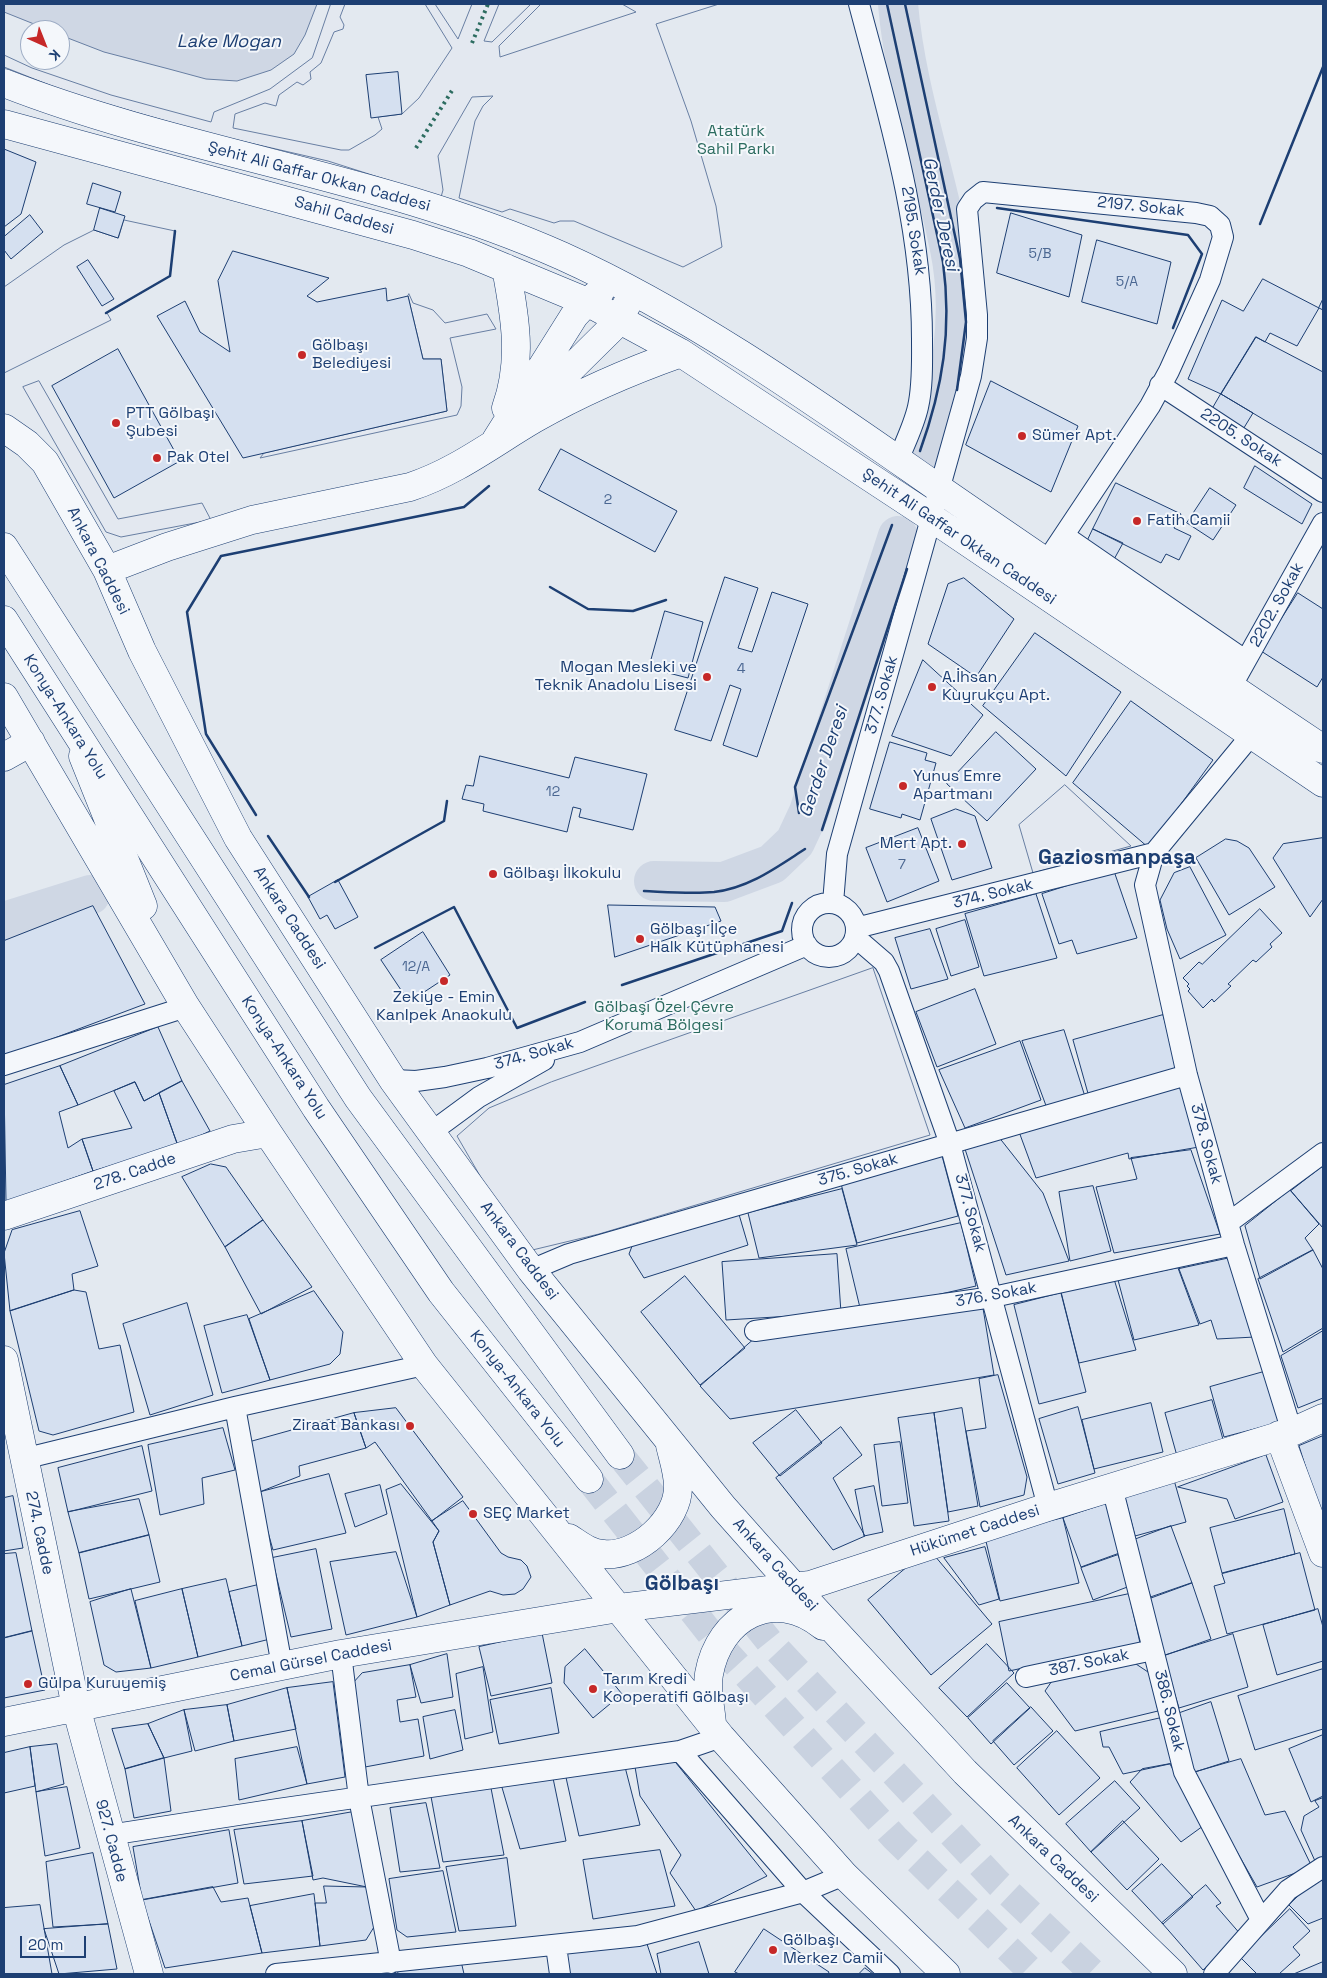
<!DOCTYPE html>
<meta charset="utf-8">
<style>
body{margin:0}
#map{position:relative;width:1327px;height:1978px;overflow:hidden;background:#f4f7fb;font-family:"Space Grotesk",sans-serif}
canvas{display:block}
.frame{position:absolute;inset:0;border:5px solid #1d3f73;pointer-events:none}
.north{position:absolute;left:20px;top:20px;width:50px;height:50px;box-sizing:border-box;background:#f4f7fb;border:1px solid #9eadc5;border-radius:50%;rotate:136deg;font-size:14px;font-weight:700;line-height:20px;text-align:center;color:#1d3f73}
.north::after{content:'';display:block;margin:auto;width:18px;height:22px;background:#c62828;clip-path:polygon(50% 0,100% 100%,50% 72%,0 100%)}
.scale{position:absolute;left:20px;top:1936px;width:66px;height:22px;box-sizing:border-box;border:2px solid #1d3f73;border-top:0;padding-left:6px;font-size:15px;line-height:18px;white-space:nowrap;color:#1d3f73;-webkit-text-stroke:4px #f4f7fb;paint-order:stroke}
</style>
<div id="map">
<canvas width="1327" height="1978"></canvas>
<div class="frame"></div>
<div class="north">K</div>
<div class="scale">20 m</div>
</div>
<script>
const g = document.querySelector('canvas').getContext('2d');
g.lineJoin = 'round';
function paint(path, color) { g.fillStyle = color; g.fill(path, 'evenodd'); }
function strokePath(path, color, width, dash) { g.strokeStyle = color; g.lineWidth = width; g.lineCap = dash ? 'butt' : 'round'; g.setLineDash(dash || []); g.stroke(path); }
function drawText(font, color, halo, rows, align = 'center') {
  g.font = font + ' "Space Grotesk",sans-serif'; g.lineWidth = 4; g.setLineDash([]); g.textBaseline = 'middle'; g.strokeStyle = halo; g.fillStyle = color; for (const [text, x, y, turn = 0] of rows) {
    g.save(); g.translate(x, y); g.rotate((+turn || 0) * Math.PI / 180); g.textAlign = isNaN(turn) ? turn : align; if (halo) g.strokeText(text, 0, 0); g.fillText(text, 0, 0); g.restore();
  }
}
const green = new Path2D(`
 M4,4H1323V1974H4ZM30,30H60V60H30Z`);
paint(green, '#e3e9f0');
strokePath(green, '#687fa3', 1);
const parking = new Path2D(`
 M331,4H345L340,17L344,25L343,29L334,32L321,63L310,72L311,79L303,85L297,82L279,95L276,106L265,103L235,114L233,128L341,150H349L375,135L382,129L378,117L402,114L419,98L452,48L425,4H435L458,39L472,4H499L484,41L492,42L531,4H541L499,46L500,57L636,12L622,4H719L656,24L691,121L716,206L722,247L683,267L574,221H560L554,223L510,209L502,212L459,198L475,121L483,106L493,96L472,97L438,156L443,190L441,197L328,161L211,134L72,94L4,67V55L32,68L111,95L211,122L214,112L270,89L312,58Z
 M124,220L175,231L170,276L107,313L111,320L4,373V287L64,245L94,230L118,238Z
 M409,294L413,303L433,310L445,323L487,314L496,329L450,338L462,387L461,406L457,415L260,458L264,453L447,411L441,359H423L408,296Z
 M39,381L118,519L202,503L211,520L121,537L106,532L23,387Z
 M1065,785L1131,846L1033,873L1019,825Z
 M873,968L930,1135L599,1234L524,1252L457,1136L489,1108L551,1082Z`);
paint(parking, '#e3e8f0');
strokePath(parking, '#687fa3', 1);
const water = new Path2D(`
 M4,4H317L305,35L294,54L271,70L237,81L206,79L169,69L104,52L60,35V30H49L4,12Z`);
paint(water, '#cfd7e4');
strokePath(water, '#687fa3', 1);
strokePath(new Path2D(`
 M898,4C905,87 934,167 950,249C964,316 951,390 928,454
 M654,881L724,882L772,864L795,842L809,812L898,536
 M4,922L90,895`), '#cfd7e4', 40);
const building = new Path2D(`
 M398,72L402,114L371,118L366,75Z
 M4,149L36,162L21,214L4,227Z
 M93,183L121,192L115,212L87,204Z
 M100,208L125,216L118,238L94,230Z
 M1011,213L1082,235L1069,297L997,273Z
 M30,215L43,232L11,259L4,250V237Z
 M1097,240L1171,262L1157,324L1082,302Z
 M233,251L329,278L307,296L317,302L386,288L387,301L408,296L423,359H441L447,411L243,458L157,316L185,301L200,332L230,352L218,281Z
 M88,260L114,299L102,306L77,267Z
 M1263,279L1319,308L1297,346L1270,333L1265,342L1256,337L1221,394L1188,379L1222,300L1243,311Z
 M1323,299V310L1319,308Z
 M1256,337L1323,372V455L1221,394Z
 M118,349L180,461L114,498L52,386Z
 M991,381L1078,426L1051,492L966,445Z
 M1221,394L1253,413L1242,431L1210,413Z
 M561,449L677,511L655,552L539,490Z
 M1255,466L1312,504L1302,524L1244,488Z
 M1116,483L1181,514L1174,528L1191,536L1179,560L1166,554L1161,563L1093,529Z
 M1210,488L1236,505L1213,540L1187,523Z
 M1093,529L1123,543L1112,563L1085,546Z
 M725,577L758,588L738,648L752,652L772,592L808,604L757,757L723,745L741,689L730,685L711,741L675,730Z
 M964,578L1014,619L976,677L928,644L948,584Z
 M1298,593L1323,609V677L1317,687L1261,651Z
 M665,611L703,622L688,678L649,668Z
 M1035,633L1121,692L1066,776L983,706Z
 M923,660L983,715L951,756L892,736Z
 M1131,701L1213,760L1149,848L1073,783Z
 M996,732L1036,769L987,821L947,784Z
 M890,742L927,753L925,760L936,763L920,820L902,814L901,818L870,809Z
 M480,756L569,778L575,757L647,774L633,830L579,817L581,809L573,807L567,832L483,811L484,804L462,799L466,785L473,786Z
 M956,809L975,816L992,868L952,880L931,819Z
 M918,828L939,881L887,902L866,848Z
 M1323,838V899L1310,917L1273,858L1283,844Z
 M1226,839L1237,841L1249,848L1275,887L1229,915L1196,858Z
 M1190,867L1226,935L1180,959L1167,929L1160,900L1174,873Z
 M1114,871L1137,938L1077,954L1072,940L1059,944L1042,894Z
 M338,880L358,917L335,929L327,915L320,919L308,897Z
 M1036,894L1057,958L984,976L965,914Z
 M608,905L715,907L721,921L615,957Z
 M93,906L145,1004L4,1057V941Z
 M1260,909L1282,933L1270,944L1272,947L1256,962L1253,960L1228,984L1231,986L1214,1002L1212,999L1203,1008L1188,991L1190,989L1187,986L1189,984L1183,978L1199,962L1202,964Z
 M965,920L979,967L951,976L936,929Z
 M930,929L948,979L911,989L895,938Z
 M423,932L450,975L409,1002L381,960Z
 M975,989L996,1044L937,1067L916,1012Z
 M1163,1015L1179,1071L1089,1097L1073,1040Z
 M158,1027L182,1081L144,1101L135,1082L78,1105L60,1066Z
 M1064,1030L1087,1103L1048,1111L1022,1041Z
 M1020,1041L1041,1100L965,1128L939,1070Z
 M60,1066L78,1105L59,1112L68,1148L82,1139L93,1171L6,1202L4,1085Z
 M182,1081L210,1131L178,1146L159,1093Z
 M135,1082L144,1101L159,1093L178,1146L93,1171L82,1139L132,1128L114,1091Z
 M1179,1083L1199,1147L1129,1159L1128,1153L1036,1178L1018,1129Z
 M998,1136L1043,1193L1069,1261L1006,1275L965,1149Z
 M1191,1150L1220,1234L1114,1253L1096,1187L1137,1179L1131,1158Z
 M941,1152L958,1216L857,1243L840,1180Z
 M211,1164L226,1167L263,1220L225,1247L182,1177Z
 M1323,1166V1228L1291,1191Z
 M1093,1186L1111,1251L1070,1261L1059,1192Z
 M842,1189L857,1245L759,1258L748,1213Z
 M1290,1190L1319,1224L1305,1238L1313,1250L1260,1279L1245,1226Z
 M80,1211L98,1266L72,1274L74,1290L10,1311L4,1253L12,1230Z
 M738,1211L748,1245L644,1278L629,1254L634,1241Z
 M263,1220L312,1287L261,1314L225,1247Z
 M961,1223L976,1286L861,1312L846,1249Z
 M1313,1250L1323,1269V1328L1283,1352L1258,1279Z
 M837,1254L841,1313L726,1320L722,1262Z
 M1230,1258L1255,1337L1217,1339L1211,1320L1200,1324L1179,1269Z
 M1178,1268L1199,1325L1134,1340L1118,1280Z
 M685,1276L745,1348L700,1385L641,1312Z
 M1114,1279L1136,1350L1079,1363L1061,1292Z
 M74,1290L86,1292L99,1349L120,1345L134,1412L53,1435L39,1431L10,1311Z
 M314,1291L343,1332L340,1354L330,1364L270,1380L249,1319Z
 M1061,1293L1086,1392L1039,1404L1014,1305Z
 M982,1302L994,1375L730,1419L700,1386L756,1337Z
 M187,1303L213,1395L150,1415L123,1324Z
 M247,1315L270,1380L222,1393L204,1326Z
 M1323,1331V1398L1298,1408L1281,1356Z
 M1267,1371L1281,1422L1224,1437L1210,1387Z
 M998,1375L1027,1477L1024,1495L980,1507L966,1431L986,1428L979,1379Z
 M1212,1400L1224,1443L1177,1456L1165,1413Z
 M1151,1403L1163,1452L1094,1469L1082,1420Z
 M1078,1407L1095,1473L1058,1484L1039,1419Z
 M396,1408L463,1497L432,1521L375,1442L366,1448L354,1413Z
 M962,1408L978,1506L948,1512L934,1413Z
 M796,1410L822,1443L780,1476L753,1443Z
 M354,1413L366,1448L299,1466L300,1476L257,1493L250,1442Z
 M934,1413L949,1521L914,1526L898,1418Z
 M841,1427L862,1455L833,1478L865,1536L833,1550L776,1478Z
 M223,1428L235,1470L202,1478L204,1504L160,1515L148,1445Z
 M1323,1436V1522L1299,1446Z
 M900,1442L908,1503L882,1506L874,1445Z
 M142,1446L152,1491L68,1512L58,1468Z
 M1266,1455L1283,1502L1235,1519L1227,1499L1178,1487Z
 M329,1474L346,1533L273,1550L257,1493Z
 M1174,1480L1186,1522L1135,1536L1124,1494Z
 M401,1484L439,1531L433,1542L450,1605L417,1617L386,1490Z
 M380,1485L387,1514L355,1527L345,1494Z
 M874,1486L883,1532L864,1536L855,1490Z
 M13,1496L23,1548L4,1551V1498Z
 M139,1499L149,1535L79,1553L68,1512Z
 M463,1501L501,1553L508,1557L521,1560L527,1566L531,1577L523,1589L515,1594L503,1595L490,1591L450,1605L433,1542L439,1531L432,1521Z
 M1108,1503L1125,1551L1081,1567L1063,1518Z
 M1284,1509L1295,1554L1222,1573L1210,1528Z
 M1063,1518L1079,1583L1000,1601L985,1537Z
 M1171,1526L1192,1583L1151,1598L1131,1541Z
 M149,1535L160,1582L89,1599L79,1553Z
 M985,1547L999,1599L979,1605L944,1558Z
 M316,1549L332,1629L291,1637L272,1558Z
 M929,1549L992,1624L931,1675L868,1600Z
 M396,1552L417,1617L346,1635L330,1562Z
 M16,1553L32,1631L4,1638V1554Z
 M1300,1553L1315,1610L1227,1634L1214,1586L1225,1583L1222,1574Z
 M1118,1555L1130,1586L1093,1600L1081,1568Z
 M226,1579L242,1646L198,1657L182,1589Z
 M1192,1583L1211,1639L1163,1656L1143,1600Z
 M262,1584L274,1638L242,1646L229,1592Z
 M131,1589L151,1668L116,1672L104,1665L90,1602Z
 M182,1589L198,1657L151,1668L135,1601Z
 M1129,1594L1140,1643L1009,1671L999,1622Z
 M1318,1609L1323,1627V1661L1277,1675L1263,1625Z
 M32,1631L45,1690L4,1698V1638Z
 M542,1633L552,1683L491,1696L479,1647Z
 M1233,1634L1248,1687L1179,1708L1163,1656Z
 M987,1644L1014,1673L967,1717L939,1688Z
 M585,1649L622,1694L593,1718L564,1683L565,1667Z
 M447,1654L453,1697L421,1703L410,1665Z
 M1130,1660L1151,1674L1158,1711L1075,1731L1045,1691L1054,1678Z
 M410,1665L416,1697L397,1700L400,1722L418,1719L424,1756L365,1767L352,1684L362,1673Z
 M483,1667L493,1732L465,1739L456,1674Z
 M1323,1669V1729L1255,1750L1238,1696Z
 M333,1682L345,1777L307,1784L287,1688Z
 M1007,1683L1030,1708L991,1744L968,1718Z
 M287,1688L296,1729L234,1741L227,1705Z
 M551,1688L559,1733L499,1744L490,1700Z
 M1211,1702L1229,1761L1192,1773L1174,1715Z
 M227,1705L234,1741L195,1751L184,1710Z
 M1031,1707L1053,1731L1014,1765L993,1741Z
 M184,1710L192,1751L164,1758L148,1724Z
 M455,1710L463,1750L430,1759L423,1717Z
 M1161,1718L1174,1763L1123,1774L1109,1747H1103L1100,1732Z
 M148,1724L164,1758L125,1769L112,1729Z
 M1057,1731L1100,1778L1059,1815L1017,1768Z
 M1323,1735V1796L1311,1802L1289,1749Z
 M57,1744L64,1784L36,1792L30,1747Z
 M30,1747L35,1786L4,1793V1753Z
 M297,1747L307,1784L239,1800L235,1759Z
 M164,1758L171,1811L134,1818L125,1769Z
 M672,1758L767,1876L696,1911L670,1873L681,1855L640,1796L634,1761Z
 M1241,1759L1265,1815L1285,1811L1312,1867L1257,1887L1192,1773Z
 M624,1763L640,1825L579,1836L565,1773Z
 M1170,1764L1203,1826L1181,1842L1130,1782L1142,1769Z
 M553,1778L566,1841L520,1849L501,1784Z
 M1115,1781L1140,1808L1091,1852L1066,1824Z
 M490,1783L504,1855L443,1862L430,1791Z
 M67,1787L80,1848L45,1856L36,1792Z
 M1323,1798V1858L1315,1861L1301,1830L1304,1816L1319,1807L1315,1801Z
 M426,1803L440,1868L400,1872L390,1808Z
 M353,1812L367,1887L323,1878L313,1880L302,1821Z
 M302,1821L313,1876L244,1884L234,1830Z
 M1123,1821L1159,1859L1127,1890L1091,1852Z
 M229,1830L238,1883L142,1900L133,1847Z
 M660,1850L675,1906L593,1919L583,1860Z
 M93,1853L108,1924L53,1927L46,1862Z
 M507,1858L516,1926L459,1931L446,1867Z
 M1162,1864L1193,1897L1163,1924L1132,1891Z
 M443,1871L456,1932L407,1937L397,1930L389,1879Z
 M1323,1873V1918L1308,1924L1289,1905Z
 M1206,1885L1221,1903L1216,1906L1242,1936L1203,1970L1162,1923Z
 M324,1886L367,1887L374,1927L366,1940L320,1946L315,1903H326Z
 M213,1887L221,1902L248,1898L262,1953L165,1968L142,1900Z
 M314,1894L320,1946L262,1953L250,1906Z
 M40,1905L52,1974H4V1908Z
 M1290,1909L1310,1931L1293,1947L1300,1955L1279,1974H1257L1240,1957Z
 M108,1924L117,1969L59,1974L44,1929Z
 M764,1929L829,1972L828,1974H739L735,1972Z
 M645,1938L657,1974H565L562,1949Z
 M699,1942L709,1974H661L657,1954Z
 M461,1961L464,1974H398L397,1967Z
 M1323,1962V1974H1294Z
 M865,1968L873,1974H859Z`);
paint(building, '#d5e0f0');
strokePath(building, '#1d3f73', 1);
strokePath(new Path2D(`
 M620,1455L769,1641L998,1883L1094,1974
 M589,1479L720,1646L895,1838L1034,1974`), '#c9d2e0', 28, [28, 14]);
const street = new Path2D(`
 M859,4C888,114 922,223 922,339C922,361 923,385 918,407C914,425 905,443 898,460
 M1160,385L1323,492
 M1069,539L1239,656L1221,663L1062,554Z
 M1231,687L1323,523
 M1154,853L1145,885L1187,1075L1234,1245L1292,1432
 M833,903L837,854L971,376L977,338V315L967,209L973,200L983,192L1196,213L1210,216L1220,225L1223,237L1210,280L1169,371L1150,406L1046,562
 M802 930a27 27 0 1 1 54 0a27 27 0 1 1-54 0Z
 M856,928L1154,853L1253,733
 M855,937L884,962L889,971L950,1144L1048,1507
 M4,1065L186,1007
 M393,1080L416,1081L445,1077L487,1068L580,1042L807,945
 M430,1133L479,1097L544,1060
 M1228,1223L1323,1153
 M531,1270L569,1254L1187,1075
 M755,1331L993,1297L1234,1245
 M235,1407L282,1666
 M23,1459L235,1407L424,1365
 M1112,1487L1184,1772L1261,1920
 M341,1654L359,1798L391,1963
 M1026,1677L1153,1650
 M680,1751L803,1892L890,1974
 M109,1835L264,1811L680,1751L721,1737
 M556,1946L560,1974
 M276,1974L638,1936L803,1892L844,1875
 M1214,1974L1288,1890L1323,1867`);
const secondary = new Path2D(`
 M4,83C186,154 383,176 562,256C697,317 823,408 944,492C1070,579 1196,664 1323,749
 M4,124L413,235L469,253L587,302L681,353L932,518L1323,783
 M506,268C515,316 523,361 506,408
 M528,411L616,324L627,304
 M4,428L27,444L45,462L107,570L142,651L238,838L393,1080L531,1270L723,1507L795,1588L965,1772L1173,1974
 M496,440L574,316L587,302L600,292
 M107,570L167,547L252,520L410,487C456,472 493,443 534,419C581,392 630,371 681,353
 M4,697L186,1007L268,1133L424,1365L721,1737L844,1875L946,1974
 M83,756L143,906
 M4,757L31,742
 M4,1216L233,1139L268,1133
 M4,1360L76,1707L149,1974
 M1279,1435L1323,1553
 M569,1538C580,1545 589,1553 603,1554C637,1558 679,1520 678,1486C678,1473 673,1458 670,1445
 M4,1722L341,1654L619,1608L810,1585L1048,1507L1292,1432L1323,1418
 M712,1724C711,1709 706,1690 709,1674C719,1617 774,1586 823,1626`);
const highway = new Path2D(`
 M4,547L358,1098L620,1455
 M4,620L316,1108L441,1292L589,1479`);
strokePath(street, '#1d3f73', 22);
strokePath(secondary, '#1d3f73', 29);
strokePath(highway, '#1d3f73', 29);
strokePath(street, '#f4f7fb', 20);
strokePath(secondary, '#f4f7fb', 28);
strokePath(highway, '#f4f7fb', 28);
strokePath(new Path2D(`
 M472,43L488,4
 M416,148L453,89`), '#2c6c60', 4, [2.5, 4]);
strokePath(new Path2D(`
 M887,4L943,262C952,330 943,387 920,451
 M905,4L960,259L966,322L957,390
 M997,208L1188,235L1202,254L1173,328
 M1260,224L1323,67
 M106,313L170,276L175,231
 M550,587L588,609L633,611L666,600
 M799,813L795,787L892,525
 M256,815L206,734L187,612L221,556L464,507L489,486
 M822,830L907,569
 M268,836L309,897
 M335,882L444,821L447,801
 M644,891C667,892 692,894 714,892C749,888 777,867 805,849
 M375,948L454,907L517,1028L585,1002
 M622,985L782,931L792,903`), '#1d3f73', 2.5);
for (const [x, y, r, color] of [
 [302,355,5,"#c62828"],
 [116,423,5,"#c62828"],
 [1022,436,5,"#c62828"],
 [157,458,5,"#c62828"],
 [1137,521,5,"#c62828"],
 [707,677,5,"#c62828"],
 [932,687,5,"#c62828"],
 [903,786,5,"#c62828"],
 [962,844,5,"#c62828"],
 [493,874,5,"#c62828"],
 [640,939,5,"#c62828"],
 [444,981,5,"#c62828"],
 [410,1426,5,"#c62828"],
 [473,1514,5,"#c62828"],
 [28,1684,5,"#c62828"],
 [593,1689,5,"#c62828"],
 [773,1950,5,"#c62828"]
]) { const dot = new Path2D(); dot.arc(x, y, r, 0, 2 * Math.PI); g.fillStyle = color; g.fill(dot); strokePath(dot, '#f4f7fb', 2); }
drawText('14px', '#4b6792', null, [
 ["5/B",1040,254],
 ["5/A",1127,282],
 ["2",608,500],
 ["4",741,669],
 ["12",553,792],
 ["7",902,865],
 ["12/A",416,967]
]);
drawText('16px', '#2c6c60', '#f4f7fb', [
 ["Atatürk",736,132],
 ["Sahil Parkı",736,150],
 ["Gölbaşı Özel Çevre",664,1008],
 ["Koruma Bölgesi",664,1026]
]);
drawText('16px', '#1d3f73', '#f4f7fb', [
 ["Şehit Ali Gaffar Okkan Caddesi",319,177,15],
 ["2197. Sokak",1141,207,6],
 ["Sahil Caddesi",344,216,16],
 ["2195. Sokak",913,231,81],
 ["2205. Sokak",1241,438,33],
 ["Şehit Ali Gaffar Okkan Caddesi",959,537,34],
 ["Ankara Caddesi",98,561,63],
 ["2202. Sokak",1277,605,-61],
 ["377. Sokak",882,695,-74],
 ["Konya-Ankara Yolu",65,717,58],
 ["374. Sokak",993,894,-14],
 ["Ankara Caddesi",289,918,57],
 ["374. Sokak",534,1054,-16],
 ["Konya-Ankara Yolu",284,1058,57],
 ["378. Sokak",1206,1144,75],
 ["375. Sokak",858,1170,-16],
 ["278. Cadde",135,1172,-19],
 ["377. Sokak",970,1213,75],
 ["Ankara Caddesi",519,1251,53],
 ["376. Sokak",996,1295,-10],
 ["Konya-Ankara Yolu",517,1389,52],
 ["Hükümet Caddesi",975,1531,-18],
 ["274. Cadde",39,1533,78],
 ["Ankara Caddesi",775,1565,48],
 ["Cemal Gürsel Caddesi",311,1661,-11],
 ["387. Sokak",1089,1663,-12],
 ["386. Sokak",1169,1711,76],
 ["927. Cadde",111,1841,75],
 ["Ankara Caddesi",1053,1859,44]
]);
drawText('16px', '#1d3f73', '#f4f7fb', [
 ["Gölbaşı",312,346],
 ["Belediyesi",312,364],
 ["PTT Gölbaşı",126,414],
 ["Şubesi",126,432],
 ["Sümer Apt.",1032,436],
 ["Pak Otel",167,458],
 ["Fatih Camii",1147,521],
 ["Mogan Mesleki ve",697,668,"right"],
 ["Teknik Anadolu Lisesi",697,686,"right"],
 ["A.İhsan",942,678],
 ["Kuyrukçu Apt.",942,696],
 ["Yunus Emre",913,777],
 ["Apartmanı",913,795],
 ["Mert Apt.",952,844,"right"],
 ["Gölbaşı İlkokulu",503,874],
 ["Gölbaşı İlçe",650,930],
 ["Halk Kütüphanesi",650,948],
 ["Zekiye - Emin",444,998,"center"],
 ["KanIpek Anaokulu",444,1016,"center"],
 ["Ziraat Bankası",400,1426,"right"],
 ["SEÇ Market",483,1514],
 ["Tarım Kredi",603,1680],
 ["Kooperatifi Gölbaşı",603,1698],
 ["Gülpa Kuruyemiş",38,1684],
 ["Gölbaşı",783,1941],
 ["Merkez Camii",783,1959]
], 'left');
drawText('italic 18px', '#1d3f73', '#f4f7fb', [
 ["Lake Mogan",229,42],
 ["Gerder Deresi",940,214,78],
 ["Gerder Deresi",824,762,-71]
]);
drawText('bold 21px', '#1d3f73', '#f4f7fb', [
 ["Gaziosmanpaşa",1117,858],
 ["Gölbaşı",682,1584]
]);
</script>
